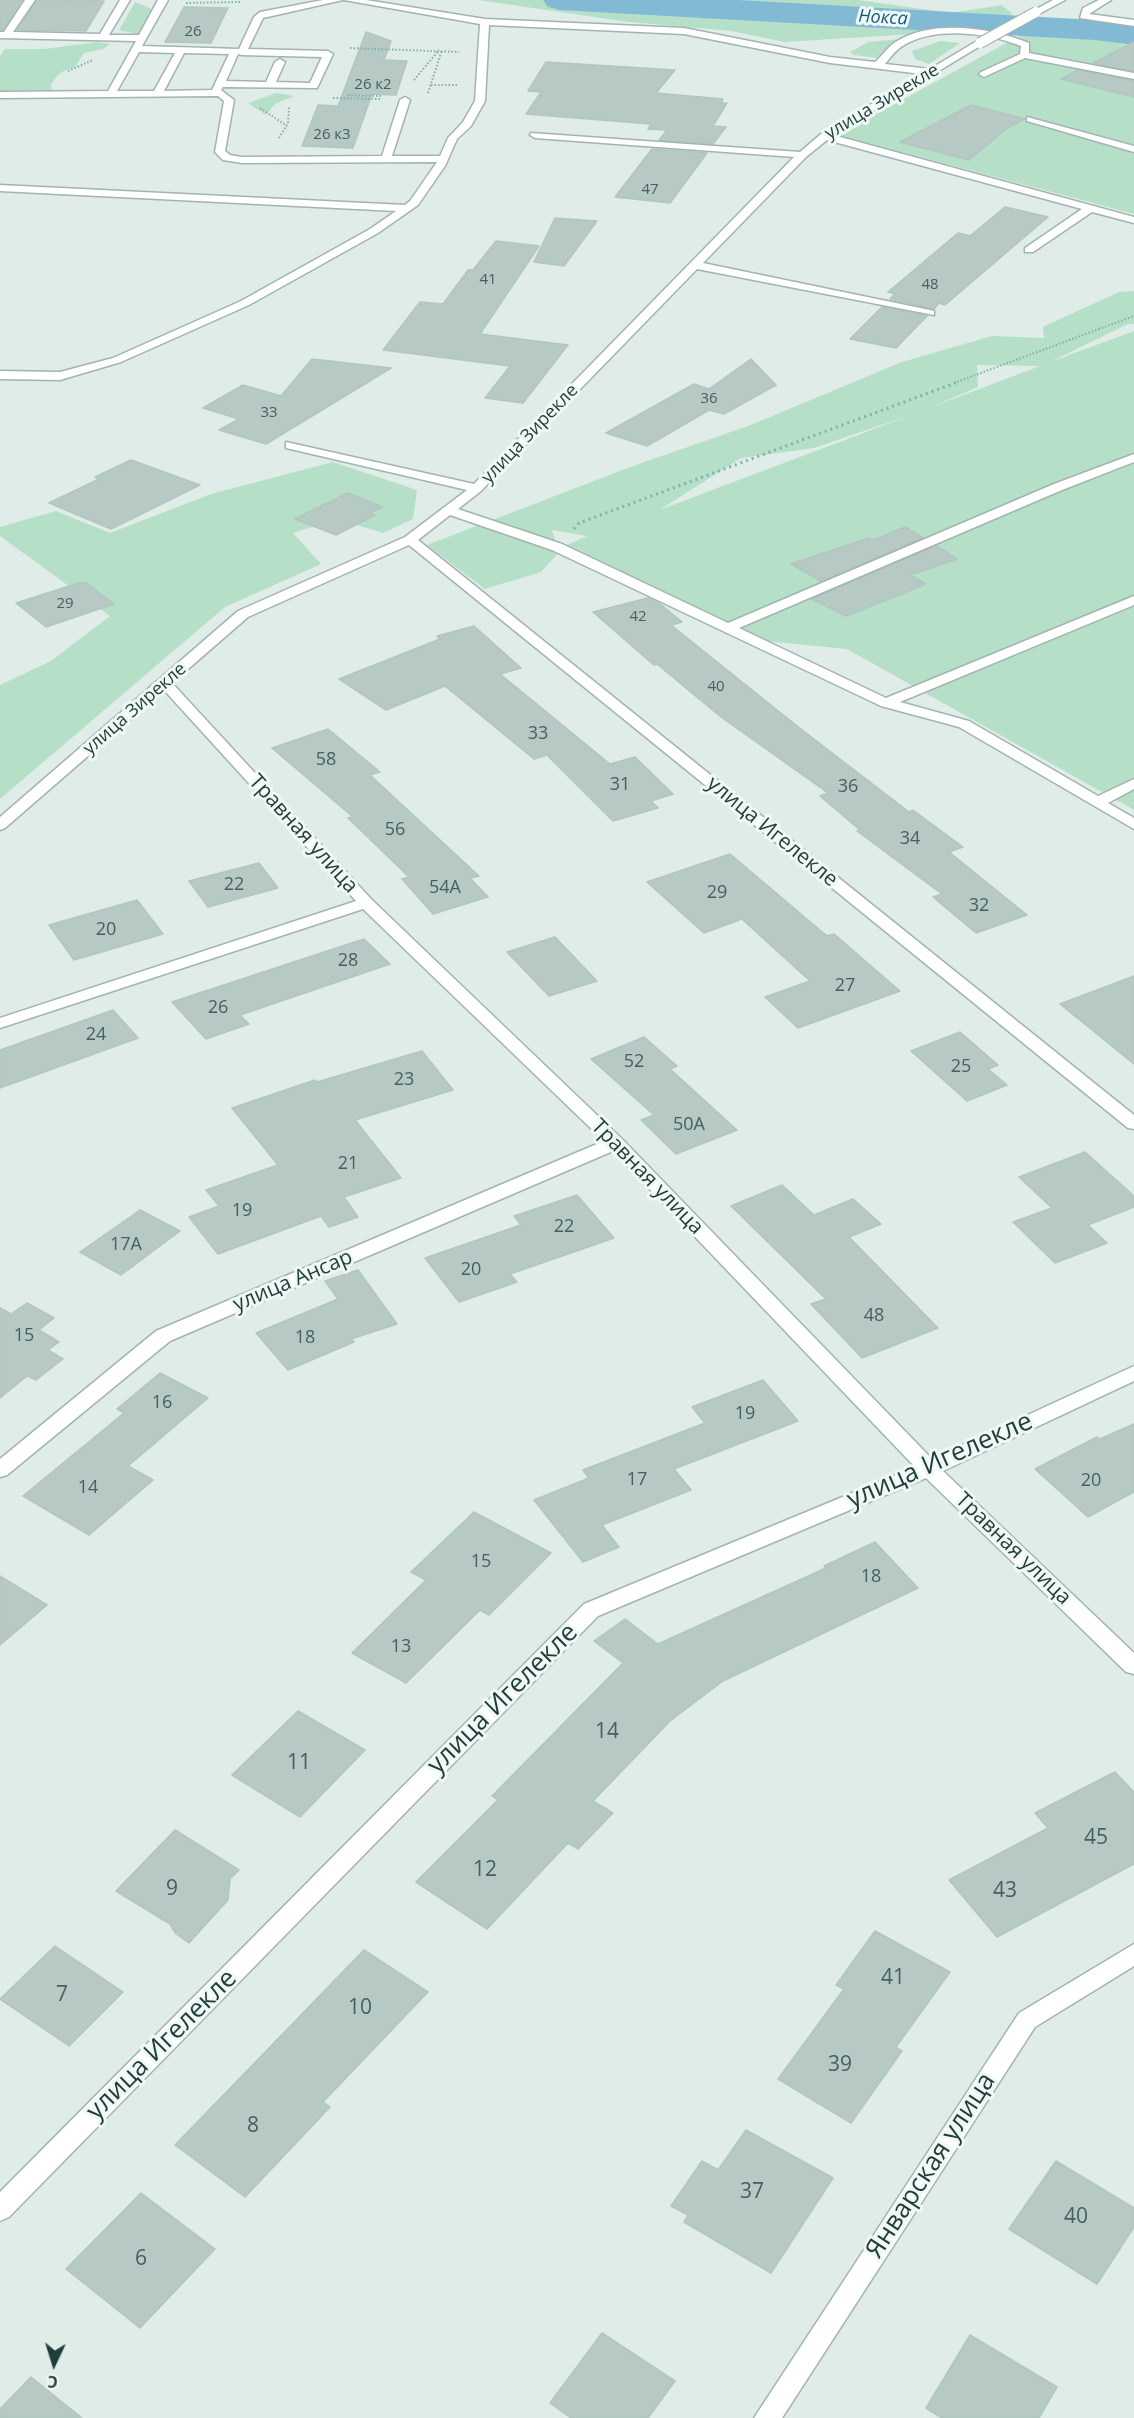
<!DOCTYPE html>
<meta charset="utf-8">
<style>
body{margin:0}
#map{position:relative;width:1134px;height:2418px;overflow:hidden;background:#dfece8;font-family:"Open Sans",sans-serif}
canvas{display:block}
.north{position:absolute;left:24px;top:2334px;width:60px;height:60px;-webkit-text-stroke:4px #f0f8f5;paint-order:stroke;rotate:184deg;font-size:16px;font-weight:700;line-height:24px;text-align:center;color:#1f3d3a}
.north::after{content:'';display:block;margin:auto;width:21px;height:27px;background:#1f3d3a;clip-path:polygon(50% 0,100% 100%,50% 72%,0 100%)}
</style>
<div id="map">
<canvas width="1134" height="2418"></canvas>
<div class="north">С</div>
</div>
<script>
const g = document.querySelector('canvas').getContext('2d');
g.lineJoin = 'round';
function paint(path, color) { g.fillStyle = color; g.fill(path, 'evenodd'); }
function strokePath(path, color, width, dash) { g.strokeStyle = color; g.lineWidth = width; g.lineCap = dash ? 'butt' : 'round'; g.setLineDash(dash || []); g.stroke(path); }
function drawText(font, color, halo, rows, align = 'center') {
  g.font = font + ' "Open Sans",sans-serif'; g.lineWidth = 6; g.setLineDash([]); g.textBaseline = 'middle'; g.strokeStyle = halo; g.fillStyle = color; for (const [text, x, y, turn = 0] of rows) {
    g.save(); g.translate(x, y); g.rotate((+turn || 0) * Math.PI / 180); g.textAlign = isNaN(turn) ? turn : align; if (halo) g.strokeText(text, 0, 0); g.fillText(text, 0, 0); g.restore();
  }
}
paint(new Path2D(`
 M478,0H858L951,13L1001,5L1013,14L978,30L784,42L732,31L629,22Z
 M135,2L152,9L138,34L119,30Z
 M1034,28L1134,46V214L838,135Z
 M901,39L878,58L854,55L850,52L868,42Z
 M940,41L960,43L929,64L915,59L912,51Z
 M97,42L110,44L103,49L84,53L75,67C64,70 56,74 51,85L52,90L0,91V56L5,49H45Z
 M276,93L294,96L275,104L266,115L248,103Z
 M1134,291V324H1128L1050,362L1134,331V810L847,649L765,641L567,545L587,536L552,530L559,552L541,572L485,589L427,545L633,466L751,425L902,362L992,336L1044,338L1043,327L1119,292ZM977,365L1040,366L929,408L978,387ZM911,415L662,509H661L741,458L814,448Z
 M333,462L417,490L413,519L383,533L337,519L293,533L321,564L225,607L0,799V685L51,661L110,616L0,536V527L56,511L110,533L211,494Z`), '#b6dfc8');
paint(new Path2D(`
 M543,0H738L1095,20L1134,25V45L1095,40L560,10L548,7Z`), '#82bad6');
const building = new Path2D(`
 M0,0H22L3,30H0Z
 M37,0H62L104,1L86,31L17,30Z
 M184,7L228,8L211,43L165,42Z
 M366,32L391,41L384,60L407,61L396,95L372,94L353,148L302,146L318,105L338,106Z
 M1134,42V71L1093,63Z
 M546,62L675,70L656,93L723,99L721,103H727L713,126L726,127L713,144L659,140L667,130L648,129L651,124L526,114L541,92L528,91Z
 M1078,70L1134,81V97L1061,79Z
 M971,105L1025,119L1007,128L969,160L900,142Z
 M652,149L707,153L670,203L615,197Z
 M1005,207L1048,217L945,305L939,303L934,309L890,299L895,294L888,292L958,233L970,236Z
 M555,218L597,221L564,266L534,262Z
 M496,241L539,246L480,334L568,345L523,403L485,398L510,366L383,350L420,302L443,304L468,270H473Z
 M882,307L927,316L896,348L850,339Z
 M312,359L391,368L266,444L219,430L239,419L203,408L243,385L281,396Z
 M751,359L776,385L724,414L709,410L647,446L606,433L694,384L709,389Z
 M131,460L200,485L111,529L49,503L99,479L95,477Z
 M348,493L383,507L370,513L375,515L336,535L295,519Z
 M905,527L923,538L821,581L791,564L869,538L873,540Z
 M936,546L957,559L910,575L926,584L846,616L812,599Z
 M79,583H86L114,604L46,627L16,603Z
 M648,598L660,604L682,622L671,625L797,726L909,812L913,810L963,847L949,852L1027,915L976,933L933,897L942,894L857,831L860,830L820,796L828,793L721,717L657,664L654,665L593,612Z
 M474,626L521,668L500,674L610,764L635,757L673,794L651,801L658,808L613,821L547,755L534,759L445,686L386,710L339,679L440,639L437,636Z
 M328,729L380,772L370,775L479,876L470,878L488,897L433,914L402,879L409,877L348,818L353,817L272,748Z
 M730,854L827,936L834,934L900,991L798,1028L765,997L810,981L742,919L704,933L647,882Z
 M259,863L278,888L208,907L189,881Z
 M137,900L163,934L74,960L49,925Z
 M555,937L597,981L549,996L507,952Z
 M364,939L390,964L240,1015L249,1024L206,1039L172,1002Z
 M1134,976V1064L1060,1004Z
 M113,1010L138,1038L0,1088V1050Z
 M960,1032L998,1065L988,1069L1007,1085L967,1101L911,1051Z
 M644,1037L677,1066L670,1069L737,1130L676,1154L641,1120L654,1115L591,1059Z
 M422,1051L453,1090L355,1120L401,1178L344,1197L358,1217L329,1227L321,1216L218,1254L189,1217L219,1206L206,1190L278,1165L232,1108L315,1080L317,1082Z
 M1085,1152L1134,1196V1207L1088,1225L1107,1243L1055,1263L1013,1222L1052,1208L1019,1177Z
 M782,1185L814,1215L853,1199L881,1224L849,1237L938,1328L862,1358L811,1304L826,1299L731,1206Z
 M577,1195L614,1238L510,1274L517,1282L459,1302L425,1258L521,1225L514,1216Z
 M140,1210L180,1231L121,1275L80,1252Z
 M358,1270L397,1324L351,1339L354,1342L288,1370L256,1333L338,1299L325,1281Z
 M27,1303L54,1318L39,1330L59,1342L48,1350L63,1359L36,1380L27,1376L0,1398V1308L11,1314Z
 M160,1373L208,1398L128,1466L153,1480L89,1535L23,1496L124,1413L117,1409Z
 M763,1380L798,1421L674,1469L691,1490L602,1525L619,1547L583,1562L534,1500L589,1478L583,1470L705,1423L692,1407Z
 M1134,1424V1492L1088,1517L1035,1469L1097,1437L1100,1439Z
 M474,1512L551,1553L489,1615L480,1610L406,1683L352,1653L426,1580L411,1572Z
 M875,1542L918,1588L723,1681L670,1721L593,1801L613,1813L578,1849L568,1843L487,1929L416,1882L498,1800L492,1796L623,1663L594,1641L625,1619L658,1644L826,1568L824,1566Z
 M0,1576L47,1605L0,1645Z
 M298,1711L365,1750L300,1817L232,1775Z
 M1115,1772L1134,1792V1864L997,1937L949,1880L1048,1828L1035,1813Z
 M175,1830L239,1870L230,1879L228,1900L189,1943L175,1933L170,1924L116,1891Z
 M875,1931L950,1972L896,2047L902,2051L851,2123L778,2079L844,1989L836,1985Z
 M55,1946L123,1992L69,2046L0,1999Z
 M364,1950L428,1992L323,2102L330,2107L245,2197L175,2145Z
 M746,2130L833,2178L771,2273L684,2222L688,2215L671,2206L702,2161L718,2170Z
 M1056,2161L1134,2208V2227L1097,2284L1009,2229Z
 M141,2193L215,2249L140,2328L66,2269Z
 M602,2333L675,2381L648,2418H571L550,2403Z
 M970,2335L1057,2387L1039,2418H942L926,2408Z
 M31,2377L82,2418H0V2409Z`);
paint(building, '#b7c9c5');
strokePath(building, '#b1c6c1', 1.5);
const minor = new Path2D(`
 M25,0H35L13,32L100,34L120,0H130L109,35H139L158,0H168L142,46L239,49L254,17L260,12L323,0H343L263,18L248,49L328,51L333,54L317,88L223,87L221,90L234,100L225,151L230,155L242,157L382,156L400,100L405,97L410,100L392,156H440L448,138L463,122L475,101L480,24L344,0H366L485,19L684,28L830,57L875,62C882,56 887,48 894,43C931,18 992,28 1029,43V53L1134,73V79L1025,58L984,77L979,74L981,72L1020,54L1021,46C988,33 933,25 901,47C895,51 890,58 885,64L930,69L977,41L985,43L833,135L1134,217V223L1092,212L1033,252H1025V248L1082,209L827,140L806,157L703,263L930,310L934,311V315L697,269L481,491L458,509L562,544L728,623L1054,484L1134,454V462L1062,490L739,628L886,698L1134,596V605L900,702L969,721L1098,796L1134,779V789L1108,803L1134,818V829L959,727L881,706L552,550L450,515L418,540L1134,1115V1129L1128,1128L409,545L248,617L172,683L372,900L622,1139L932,1459L1134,1366V1381L943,1471L1134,1653V1674L1126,1672L926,1478L598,1616L9,2217L0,2221V2192L584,1604L915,1467L613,1151L170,1341L7,1475L0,1477V1459L156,1331L604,1141L363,909L0,1028V1018L356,901L164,690L5,828L0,830V817L238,611L405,537L467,490L286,448V442L474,484L794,157L535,138L530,135L531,133L800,152L821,134L922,74L830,63L684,34L489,25L485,101L471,126L457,139L445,166L418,205L378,233L249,305L121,362L60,380L0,379V371L60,372L113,358L241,301L370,229L396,211L0,191V185L405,205L410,201L437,162L242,163L223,160L215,152L224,101L218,96L0,98V92L108,91L136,41L0,38V32H4ZM139,52L175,53L154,91H117ZM184,53L229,54L212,90L164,91ZM238,54L242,55L322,57L310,83L276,82L285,62L280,59L275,62L266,82L226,81Z
 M1053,0H1065L1039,14L1031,12Z
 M1099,0H1111L1089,14L1134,20V26L1080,18L1083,8Z
 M1027,117L1134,146V152L1027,121Z
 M1134,1944V1966L1035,2027L782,2418H754L1019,2013Z`);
strokePath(minor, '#a2b4b0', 3);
strokePath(new Path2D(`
 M186,3L241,2
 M350,48L459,52
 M68,71L93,60
 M414,80L439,50
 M431,85H458
 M428,93L442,50
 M348,95L381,96
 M333,98L380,99
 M260,108L287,126
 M279,138L288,123L289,107
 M954,383L1134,316`), '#7db2ab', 2, [1.5, 2]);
strokePath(new Path2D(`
 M574,529L579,523L958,382`), '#7db2ab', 3, [2, 4]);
paint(minor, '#fff');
const minorBridge = new Path2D(`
 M980,43L1036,12`);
strokePath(minorBridge, '#a2b4b0', 12, []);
strokePath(minorBridge, '#fff', 10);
drawText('15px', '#45605d', null, [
 ["26",193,32],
 ["26 к2",373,85],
 ["26 к3",332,135],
 ["47",650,190],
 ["41",488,280],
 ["48",930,285],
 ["36",709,399],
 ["33",269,413],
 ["29",65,604],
 ["42",638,617],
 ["40",716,687]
]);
drawText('italic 18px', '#15597d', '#f0f8f5', [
 ["Нокса",883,18,3]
]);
drawText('18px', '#1f3d3a', '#f0f8f5', [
 ["улица Зирекле",882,102,-31],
 ["улица Зирекле",530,434,-46],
 ["улица Зирекле",135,709,-41]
]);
drawText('18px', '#45605d', null, [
 ["33",538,734],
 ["58",326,760],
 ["31",620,785],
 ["36",848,787],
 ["56",395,830],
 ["34",910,839],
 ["22",234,885],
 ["54А",445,888],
 ["29",717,893],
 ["32",979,906],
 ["20",106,930],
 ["28",348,961],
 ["27",845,986],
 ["26",218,1008],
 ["24",96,1035],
 ["52",634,1062],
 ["25",961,1067],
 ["23",404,1080],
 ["50А",689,1125],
 ["21",348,1164],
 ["19",242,1211],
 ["22",564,1227],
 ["17А",126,1245],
 ["20",471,1270],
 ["48",874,1316],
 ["15",24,1336],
 ["18",305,1338],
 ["16",162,1403],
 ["19",745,1414],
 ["17",637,1480],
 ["20",1091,1481],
 ["14",88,1488],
 ["15",481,1562],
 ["18",871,1577],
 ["13",401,1647]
]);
drawText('21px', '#1f3d3a', '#f0f8f5', [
 ["улица Игелекле",772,832,39],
 ["Травная улица",303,834,48],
 ["Травная улица",647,1177,46],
 ["улица Ансар",293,1281,-23],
 ["Травная улица",1013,1549,44]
]);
drawText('21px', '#45605d', null, [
 ["14",607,1732],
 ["11",299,1763],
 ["45",1096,1838],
 ["12",485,1870],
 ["9",172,1889],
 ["43",1005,1891],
 ["41",893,1978],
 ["7",62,1995],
 ["10",360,2008],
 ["39",840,2065],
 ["8",253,2126],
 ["37",752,2192],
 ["40",1076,2217],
 ["6",141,2259]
]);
drawText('26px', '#1f3d3a', '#f0f8f5', [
 ["улица Игелекле",940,1461,-24],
 ["улица Игелекле",503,1699,-45],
 ["улица Игелекле",162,2045,-45],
 ["Январская улица",931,2166,-57]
]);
</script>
